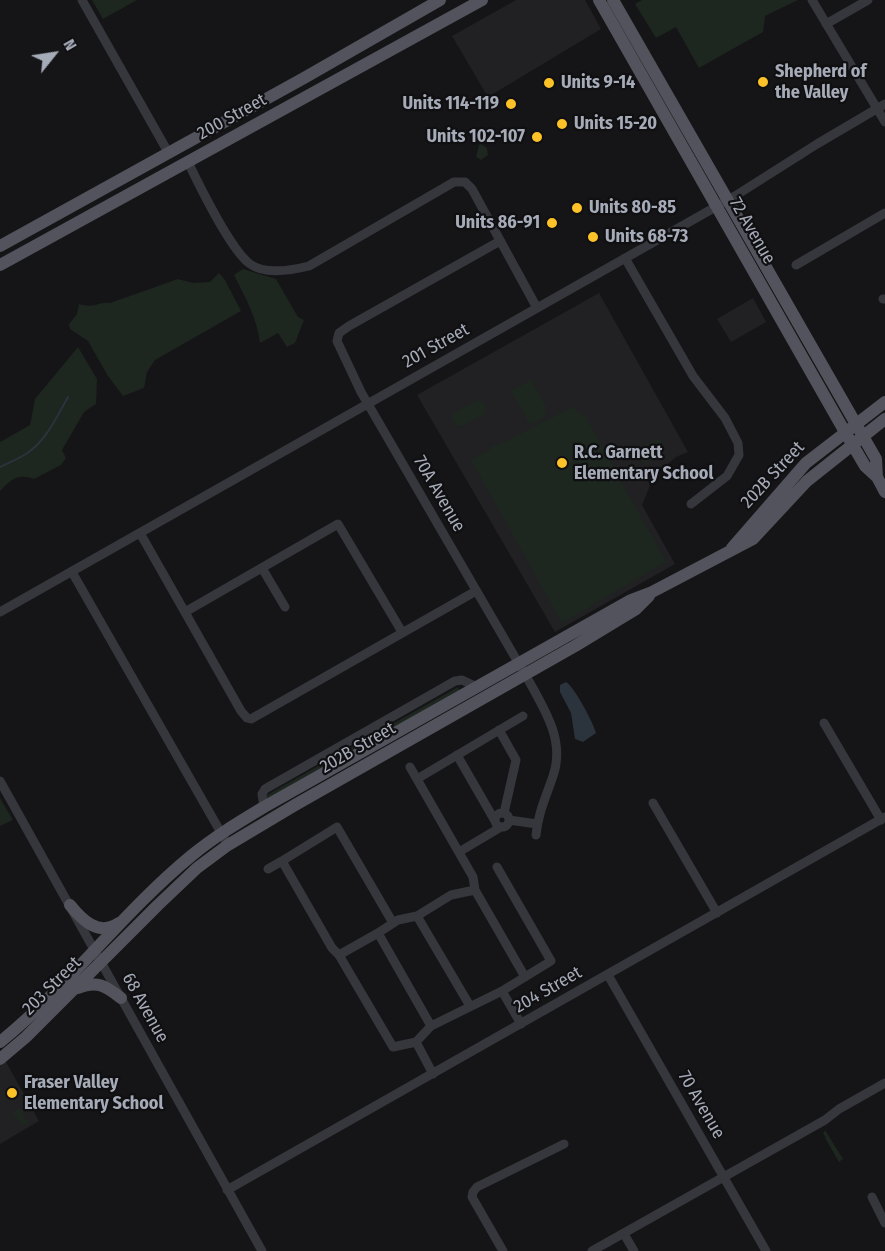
<!DOCTYPE html>
<style>
body{margin:0}
#map{position:relative;width:885px;height:1251px;overflow:hidden;background:#151517;font-family:"Fira Sans Condensed",sans-serif}
canvas{display:block}
.north{position:absolute;left:24px;top:24px;width:60px;height:60px;-webkit-text-stroke:4px #101012;paint-order:stroke;rotate:60deg;font-size:16px;font-weight:700;line-height:24px;text-align:center;color:#a6abb8}
.north::after{content:'';display:block;margin:auto;width:21px;height:27px;background:#a6abb8;clip-path:polygon(50% 0,100% 100%,50% 72%,0 100%)}
</style>
<div id="map">
<canvas width="885" height="1251"></canvas>
<div class="north">N</div>
</div>
<script>
const g = document.querySelector('canvas').getContext('2d');
g.lineJoin = 'round';
function paint(path, color) { g.fillStyle = color; g.fill(path, 'evenodd'); }
function strokePath(path, color, width, dash) { g.strokeStyle = color; g.lineWidth = width; g.lineCap = dash ? 'butt' : 'round'; g.setLineDash(dash || []); g.stroke(path); }
function drawText(font, color, halo, rows, align = 'center') {
  g.font = font + ' "Fira Sans Condensed",sans-serif'; g.lineWidth = 4.5; g.setLineDash([]); g.textBaseline = 'middle'; g.strokeStyle = halo; g.fillStyle = color; for (const [text, x, y, turn = 0] of rows) {
    g.save(); g.translate(x, y); g.rotate((+turn || 0) * Math.PI / 180); g.textAlign = isNaN(turn) ? turn : align; if (halo) g.strokeText(text, 0, 0); g.fillText(text, 0, 0); g.restore();
  }
}
paint(new Path2D(`
 M516,0H585L601,29L488,97L452,36Z
 M599,293L688,452L676,457L654,476L642,505L675,564L555,632L417,395Z
 M753,298L766,322L731,342L717,319Z
 M5,1060L39,1121L0,1144V1064Z`), '#212124');
paint(new Path2D(`
 M92,0H137L103,19Z
 M642,0H798L765,16L763,32L699,68L676,27L656,38L635,4Z
 M481,144L487,148L488,155L481,160L476,157L479,145Z
 M243,269L276,279L298,317L304,320L295,343L287,347L278,333L260,343C257,318 245,297 234,275Z
 M219,273L225,280L241,311L155,360L147,372L144,388L123,396L108,376L88,341L70,329L69,324L77,314L79,304C96,309 98,301 110,303L178,279L193,283L210,282Z
 M78,347L97,379L96,404L84,412L62,450L66,458L61,465L34,479C18,473 11,479 0,491V442L30,425L35,399Z
 M531,380L547,408L544,410L547,416L530,425L511,391Z
 M477,400L483,402L486,407L485,414L463,426L456,425L451,418L452,414Z
 M572,407L586,417L666,562L562,623L471,460L491,449L490,447L505,442Z
 M656,439L661,440L664,448L653,455L645,465L638,453L639,449Z
 M458,687L460,691L267,800V795Z
 M0,798L13,820L0,826Z
 M18,1108L23,1110L24,1117L28,1121L26,1124L22,1125L14,1116V1111Z
 M825,1130L843,1159L839,1162L825,1138L826,1137L823,1134Z`), '#1d261f');
paint(new Path2D(`
 M566,682C574,686 594,724 596,733L583,742L575,739L571,713L560,692V685Z`), '#2b333c');
strokePath(new Path2D(`
 M0,467C8,463 18,459 26,454C46,441 56,418 68,397`), '#2b333c', 2);
strokePath(new Path2D(`
 M82,0L168,152
 M812,0L885,122
 M826,24L868,0
 M188,162C199,185 231,250 250,264C265,275 293,270 309,266L454,182H465L472,189L537,308
 M500,241L349,326L339,333L337,341L361,392L530,683C546,712 565,742 553,776C546,797 538,813 536,835
 M625,258L693,376L725,418L738,443L739,455L727,476L691,504
 M796,265L885,213
 M883,299H885
 M140,533L241,711L247,718L251,719L476,591
 M262,568L285,607
 M72,572L228,845
 M0,612L735,196L817,144L885,104
 M185,612L338,524L402,632
 M824,723L881,820
 M499,730L516,760L504,813
 M457,755L495,821
 M410,767L473,877L475,890
 M417,779L523,716
 M0,781L262,1251
 M653,803L717,913
 M264,807L262,794L265,789L455,681L462,680L477,687
 M495 820a7 7 0 1 1 14 0a7 7 0 1 1-14 0Z
 M509,820L537,824
 M459,852L501,827
 M497,867L551,961L502,991L521,1024
 M268,869L282,861
 M417,916L470,1006
 M378,933L339,955L332,948L282,861L337,827L393,923
 M339,955L393,1047L416,1042
 M608,975L766,1251
 M431,1026L378,933L398,920L417,916L451,895L475,890L525,977
 M433,1074L416,1042L431,1026L502,991
 M227,1190L885,817
 M872,1197L885,1223
 M624,1234L634,1251
 M503,1251L472,1197L473,1192L477,1187L564,1144
 M592,1251L825,1120L839,1109L885,1083`), '#36373d', 9);
strokePath(new Path2D(`
 M599,0L845,432L865,466L877,477L885,492
 M613,0L876,459L877,477
 M0,246L304,78L440,0
 M0,265L482,0
 M732,548L806,463L885,402
 M70,905C82,920 99,937 119,923
 M78,988C97,980 106,986 121,998
 M0,1042C69,986 123,912 191,856C214,837 239,822 264,807L631,600L652,592L753,539L807,481L885,419
 M0,1059L26,1037L158,905L197,868L228,845L295,805L575,646L636,609L649,596`), '#52535c', 12);
for (const [x, y, r, color] of [
 [763,82,6,"#fdc228"],
 [549,83,6,"#fdc228"],
 [511,104,6,"#fdc228"],
 [562,124,6,"#fdc228"],
 [537,137,6,"#fdc228"],
 [577,208,6,"#fdc228"],
 [552,223,6,"#fdc228"],
 [593,237,6,"#fdc228"],
 [562,463,6,"#fdc228"],
 [12,1093,6,"#fdc228"]
]) { const dot = new Path2D(); dot.arc(x, y, r, 0, 2 * Math.PI); g.fillStyle = color; g.fill(dot); strokePath(dot, '#101012', 2); }
drawText('bold 18px', '#a6abb8', '#101012', [
 ["Shepherd of",775,72],
 ["the Valley",775,93],
 ["Units 9-14",561,83],
 ["Units 114-119",499,104,"right"],
 ["Units 15-20",574,124],
 ["Units 102-107",525,137,"right"],
 ["Units 80-85",589,208],
 ["Units 86-91",540,223,"right"],
 ["Units 68-73",605,237],
 ["R.C. Garnett",574,453],
 ["Elementary School",574,474],
 ["Fraser Valley",24,1083],
 ["Elementary School",24,1104]
], 'left');
drawText('18px', '#a6abb8', '#101012', [
 ["200 Street",232,117,-29],
 ["72 Avenue",752,231,60],
 ["201 Street",436,346,-29],
 ["202B Street",773,475,-47],
 ["70A Avenue",439,494,60],
 ["202B Street",358,748,-30],
 ["203 Street",52,986,-45],
 ["204 Street",548,990,-30],
 ["68 Avenue",145,1008,61],
 ["70 Avenue",701,1105,60]
]);
</script>
